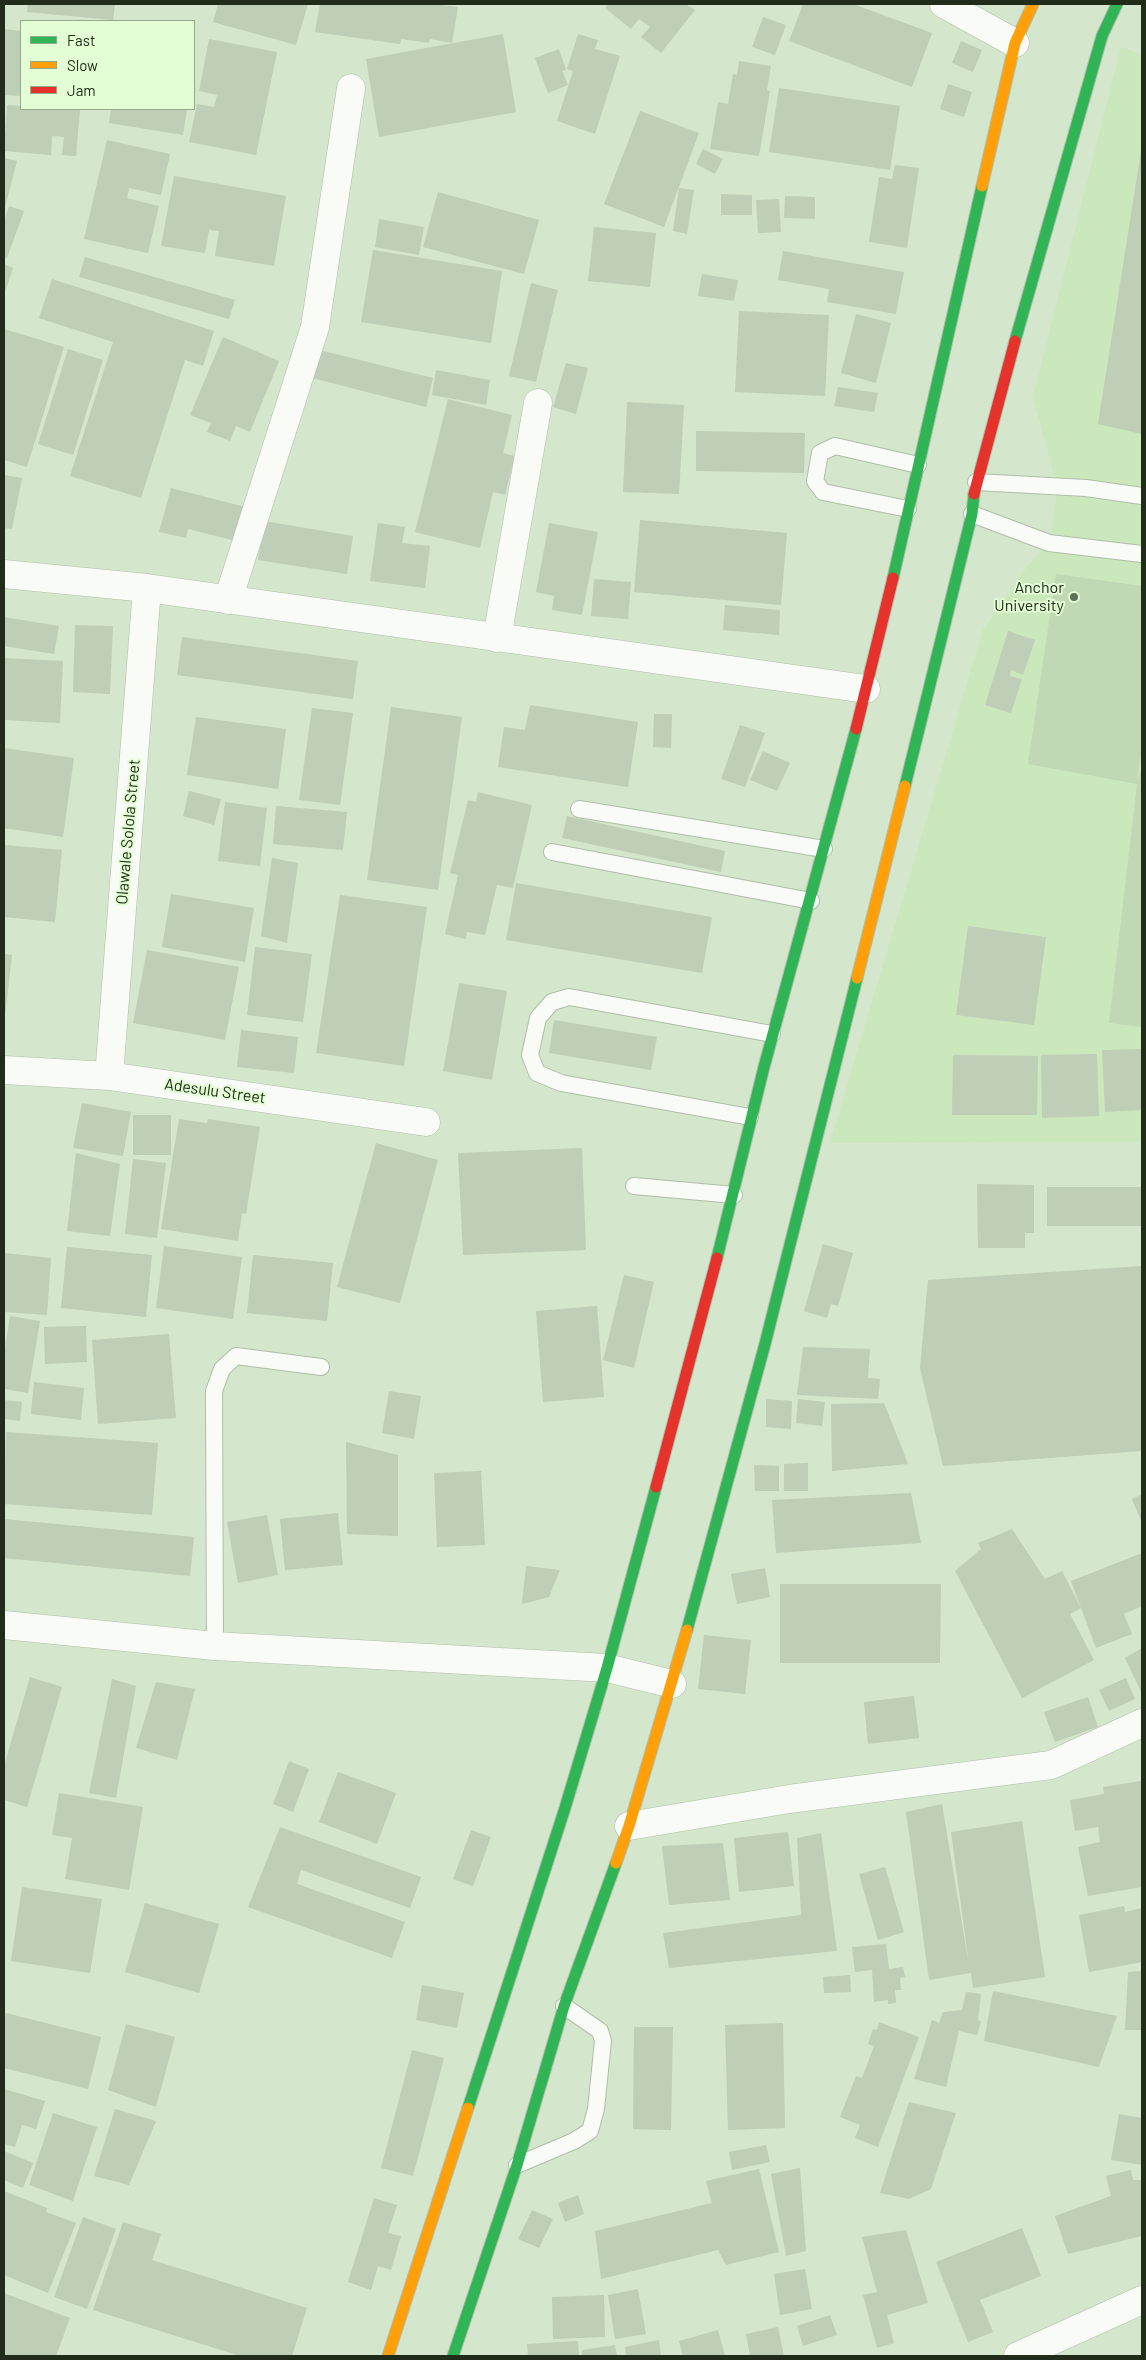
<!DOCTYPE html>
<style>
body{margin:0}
#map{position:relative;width:1146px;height:2360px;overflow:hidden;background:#d4e6cb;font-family:Barlow,sans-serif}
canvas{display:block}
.frame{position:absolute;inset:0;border:5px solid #212d1a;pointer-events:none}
.legend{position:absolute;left:20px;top:20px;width:175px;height:90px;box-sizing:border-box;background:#e3fdd4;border:1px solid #95aa8a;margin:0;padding:6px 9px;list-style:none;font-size:15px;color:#212d1a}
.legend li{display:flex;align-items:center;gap:10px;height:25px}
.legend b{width:25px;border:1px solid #95aa8a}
</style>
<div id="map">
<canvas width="1146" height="2360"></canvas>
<div class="frame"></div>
<ul class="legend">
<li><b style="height:6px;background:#30b455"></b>Fast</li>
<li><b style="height:6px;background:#ff9f0a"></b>Slow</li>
<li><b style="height:6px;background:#e5322d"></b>Jam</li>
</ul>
</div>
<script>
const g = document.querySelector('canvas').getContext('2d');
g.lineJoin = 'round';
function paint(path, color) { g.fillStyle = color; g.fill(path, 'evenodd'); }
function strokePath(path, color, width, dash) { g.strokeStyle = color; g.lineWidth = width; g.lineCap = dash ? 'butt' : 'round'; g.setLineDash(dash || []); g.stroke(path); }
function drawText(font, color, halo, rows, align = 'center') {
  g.font = font + ' Barlow,sans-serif'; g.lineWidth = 4; g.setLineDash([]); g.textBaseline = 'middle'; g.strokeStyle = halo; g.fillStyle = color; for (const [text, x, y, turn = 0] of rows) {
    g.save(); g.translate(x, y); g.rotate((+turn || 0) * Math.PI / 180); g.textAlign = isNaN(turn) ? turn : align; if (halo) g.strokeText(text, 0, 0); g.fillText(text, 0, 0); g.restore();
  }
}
paint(new Path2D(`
 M1121,47L1142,55V1142L830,1143L983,630L1029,564L1049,543L1058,488L1033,398Z`), '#cbe7bc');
paint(new Path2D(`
 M1056,574L1142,586V748L1137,780L1142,768V1027L1109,1023L1137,784L1028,764Z`), '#c0d8b4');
paint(new Path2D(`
 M28,4H115L113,20L27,12Z
 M218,4H308L296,45L213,22Z
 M320,4H431L458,7L452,43L430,39L429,43L401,39L400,44L315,32Z
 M608,4H686L695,10L661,53L641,37L650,27L639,19L631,29L605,8Z
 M803,4H853L932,33L912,87L789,41Z
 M763,17L786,25L775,55L752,47Z
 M4,29L21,31V96L4,95Z
 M503,34L516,112L379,137L366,59Z
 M578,34L598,40L595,49L620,56L595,134L557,121L573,71L567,69Z
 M209,39L277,52L256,155L189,142L197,104L214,107L217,95L199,91Z
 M961,41L982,50L973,72L952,63Z
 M559,49L566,70L562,71L568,85L548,93L535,58Z
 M739,61L771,66L767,90L770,91L759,156L710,149L718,102L728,104L733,74L737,75Z
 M948,84L972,92L964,117L940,109Z
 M779,88L900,106L890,170L769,152Z
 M7,105L21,106V109L80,110L76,156L62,155L64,137L52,136L51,155L4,151Z
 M111,109H187L183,135L109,123Z
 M640,111L699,133L664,227L604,204Z
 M107,140L170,154L161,195L129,188L127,198L159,206L148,253L84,239Z
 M703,149L723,159L715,174L696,164Z
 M1141,151H1142V434L1098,424Z
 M4,158L17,161L4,211Z
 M895,165L919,168L907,248L869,242L879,177L892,179Z
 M174,176L286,196L274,266L215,256L219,231L209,230L205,253L161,246Z
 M679,188L694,190L687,234L673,231Z
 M438,192L539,220L524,274L423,247Z
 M721,194L752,195V215H721Z
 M785,196L815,197V219L784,218Z
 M779,199L781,232L758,233L756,200Z
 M9,206L24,211L7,258L4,257V222Z
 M379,219L424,227L419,255L375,247Z
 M594,227L656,233L650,287L588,281Z
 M373,250L502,271L491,343L361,322Z
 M783,251L904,272L896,314L827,302L829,289L778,280Z
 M85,257L235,300L229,319L79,277Z
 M4,264L13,268L4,295Z
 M702,274L738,280L734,301L698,296Z
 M52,279L214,331L203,366L185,360L141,498L70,476L113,342L39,318Z
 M531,283L558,290L536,382L509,376Z
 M739,311L829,315L825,396L735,392Z
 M856,314L891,323L876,383L841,373Z
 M4,329L64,347L27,467L4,460Z
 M223,337L279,361L250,432L236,426L230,441L207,432L211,423L190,415Z
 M68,349L103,360L73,455L38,444Z
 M319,350L433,378L426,407L312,378Z
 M566,363L588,368L576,414L553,407Z
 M436,370L490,380L486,405L432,395Z
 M838,387L878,393L874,412L834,406Z
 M448,399L512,415L503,453L515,456L505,495L493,492L480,548L415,532Z
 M627,402L684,405L679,494L623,492Z
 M696,431L805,433L804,473L696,471Z
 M4,475L22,478L12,529L4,528Z
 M171,488L245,507L236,541L188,529L186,538L159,532Z
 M640,520L787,533L781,605L634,592Z
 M264,521L353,536L347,574L258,560Z
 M378,523L405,527L402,543L430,546L425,588L370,581Z
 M549,523L598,532L582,615L552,610L554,596L536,592Z
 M594,579L631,582L628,619L591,616Z
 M725,605L780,610L779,635L723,630Z
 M4,617L59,626L54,654L4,646Z
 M75,625L113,626L110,694L73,692Z
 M1008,631L1035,640L1023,675L1011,670L1010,676L1022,679L1011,713L985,705Z
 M182,637L358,661L353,699L177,675Z
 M4,658L63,661L60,723L4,720Z
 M530,705L638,722L628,787L498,767L504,727L525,730Z
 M391,707L462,717L438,890L367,880Z
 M312,708L353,713L340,805L299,800Z
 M654,714H672L671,748L653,747Z
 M196,717L286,729L278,789L187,775Z
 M740,725L765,733L745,787L721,779Z
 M4,748L74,758L63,837L4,828Z
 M763,751L790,763L777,791L750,780Z
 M189,791L221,799L214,825L183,816Z
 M478,792L532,805L513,888L497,885L485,935L467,932L466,939L445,934L458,875L450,873L468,800L476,802Z
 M225,802L267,808L260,866L218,861Z
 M276,806L347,812L343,850L273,844Z
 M567,816L725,851L721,872L562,838Z
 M4,845L62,850L55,922L4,917Z
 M272,858L298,863L287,943L261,936Z
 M516,883L712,917L702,973L506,940Z
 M171,894L254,908L245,962L162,947Z
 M340,895L427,907L404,1066L316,1053Z
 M968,926L1046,937L1034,1025L956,1015Z
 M255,947L312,954L303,1022L247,1015Z
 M147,950L239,967L225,1040L133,1023Z
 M4,954L12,955L5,1016H4Z
 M459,983L507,991L492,1080L443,1071Z
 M554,1020L657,1037L651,1070L549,1053Z
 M241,1030L298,1037L294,1073L237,1067Z
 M1142,1049V1110L1105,1112L1102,1050Z
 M1097,1054L1099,1116L1042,1118L1041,1055Z
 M953,1055L1038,1056L1037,1115H952Z
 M82,1103L131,1112L123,1156L73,1148Z
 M133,1115H171V1155H133Z
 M179,1119L207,1123L208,1119L260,1127L246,1214L242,1213L238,1241L161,1229Z
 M376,1143L438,1160L400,1303L337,1287Z
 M582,1148L586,1250L463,1255L458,1153Z
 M76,1153L120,1164L110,1236L67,1231Z
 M133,1159L166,1163L157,1238L125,1234Z
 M977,1184L1034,1185V1233H1025V1248H978Z
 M1047,1187H1142V1226H1047Z
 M823,1244L853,1253L838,1306L831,1304L827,1318L804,1311Z
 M164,1246L242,1257L233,1319L156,1308Z
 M67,1247L152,1255L146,1317L61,1308Z
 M4,1253L51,1258L47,1315L4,1312Z
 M253,1255L333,1263L327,1321L247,1313Z
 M1142,1266V1451L943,1466L920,1368L928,1280Z
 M624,1275L654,1282L634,1368L603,1360Z
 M597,1306L604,1397L543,1402L536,1311Z
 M10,1316L40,1321L28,1393L4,1389V1354Z
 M86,1326L87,1362L45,1364L44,1327Z
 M169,1334L176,1418L98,1424L92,1340Z
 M803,1347L870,1349L868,1378L880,1379L878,1399L797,1395Z
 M34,1382L84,1388L81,1420L31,1414Z
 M389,1391L421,1396L414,1439L382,1433Z
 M766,1399L792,1401L791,1429L766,1427Z
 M798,1399L825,1402L822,1426L796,1423Z
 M4,1400L22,1402L20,1421L4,1419Z
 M884,1403L908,1464L832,1471L831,1404Z
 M6,1432L158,1443L152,1515L4,1504Z
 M346,1442L398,1455V1536L347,1534Z
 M808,1463V1491H784V1464Z
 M754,1465L779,1466V1491H755Z
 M481,1471L485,1545L437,1547L434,1473Z
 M911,1493L921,1543L776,1553L772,1500Z
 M1142,1494V1523L1132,1499Z
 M338,1513L343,1565L285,1570L280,1519Z
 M267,1515L278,1575L238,1583L227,1522Z
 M4,1519L194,1537L190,1576L4,1558Z
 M1012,1529L1045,1579L1062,1571L1081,1608L1070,1614L1094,1660L1022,1698L955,1571L981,1549L978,1543Z
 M1142,1553V1606L1124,1614L1132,1634L1096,1648L1071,1581Z
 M526,1566L560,1570L549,1597L522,1604Z
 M765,1568L770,1597L737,1604L731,1574Z
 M780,1584H941L940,1663H780Z
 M704,1635L751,1640L745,1694L698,1689Z
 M1142,1648V1694L1125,1658Z
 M30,1677L62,1687L27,1807L4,1800V1766Z
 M1126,1678L1135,1699L1109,1711L1099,1690Z
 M112,1679L136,1686L116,1798L89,1793Z
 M156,1682L195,1689L177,1760L136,1748Z
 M914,1696L919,1738L868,1744L864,1702Z
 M1088,1697L1098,1727L1055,1742L1044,1712Z
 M289,1761L309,1769L293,1812L273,1804Z
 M338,1772L396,1793L377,1844L319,1822Z
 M1141,1781L1142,1887L1088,1896L1078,1847L1100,1842L1098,1827L1075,1831L1070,1800L1104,1794L1103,1787Z
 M59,1793L143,1807L129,1890L65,1879L72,1838L52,1835Z
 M942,1804L969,1965L951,1832L1022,1821L1045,1977L973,1988L971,1973L929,1980L906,1812Z
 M280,1827L421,1877L410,1908L301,1870L297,1884L405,1922L392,1958L248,1907Z
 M471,1830L491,1837L473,1886L453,1879Z
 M788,1832L794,1886L739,1892L734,1838Z
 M821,1833L837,1951L669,1968L663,1933L801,1915L797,1838Z
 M723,1843L730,1900L669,1905L662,1846Z
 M885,1867L904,1932L878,1940L859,1874Z
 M22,1887L102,1899L90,1973L11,1961Z
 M145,1903L219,1924L199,1993L125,1972Z
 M1124,1906L1125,1912L1142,1908V1962L1089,1972L1079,1915Z
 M886,1944L889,1969L903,1967L905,1977L900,1978L901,1990H895L896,2003L888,2004V2000L874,2002L872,1970L855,1972L852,1947Z
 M1142,1971V2030H1125L1128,1972Z
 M850,1975L851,1992L824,1993L823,1977Z
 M422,1985L464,1993L457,2028L416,2020Z
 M993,1991L1117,2016L1099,2067L984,2041Z
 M966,1992L981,1994L978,2020L981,2021L977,2035L959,2031L946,2087L914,2079L932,2020L939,2023L943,2012L962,2010Z
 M6,2013L101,2037L88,2089L4,2068V2020Z
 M879,2022L919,2037L878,2147L855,2138L860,2125L840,2117L856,2076L862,2078L874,2046L868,2044L873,2029L877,2030Z
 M783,2023L785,2128L728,2130L725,2025Z
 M126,2024L175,2037L156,2107L108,2090Z
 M634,2027H673L671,2130L633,2129Z
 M412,2050L444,2058L413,2176L381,2168Z
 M4,2089L45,2101L36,2129L22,2125L15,2147L4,2144Z
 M909,2102L956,2113L931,2189L909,2199L880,2193Z
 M115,2109L156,2121L129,2185L94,2176Z
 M53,2113L97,2127L73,2201L29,2185Z
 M1119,2114L1142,2118V2165L1111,2160Z
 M766,2145L770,2162L732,2170L729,2152Z
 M4,2151L33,2163L23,2188L4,2180Z
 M800,2168L806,2251L786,2256L771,2174Z
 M759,2169L779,2252L726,2265L718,2250L601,2279L595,2231L712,2203L706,2181Z
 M1131,2170L1133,2180H1142V2236L1068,2254L1055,2216L1111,2196L1106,2176Z
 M4,2191L47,2208L46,2212L76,2223L48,2293L4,2275Z
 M578,2195L584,2214L565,2222L558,2203Z
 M374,2198L397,2205L388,2233L401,2236L391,2270L378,2266L371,2290L348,2282Z
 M532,2210L553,2219L539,2248L518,2239Z
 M83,2217L116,2229L87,2309L54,2297Z
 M123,2222L161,2234L152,2260L307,2308L292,2356H240L93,2310Z
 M1022,2228L1041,2276L980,2300L993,2332L968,2342L936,2262Z
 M906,2230L928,2303L887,2315L894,2343L877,2348L863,2295L877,2292L862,2237Z
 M805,2269L812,2309L780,2315L774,2274Z
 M638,2289L646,2334L615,2339L608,2295Z
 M4,2293L70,2318L56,2356H4Z
 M604,2295L605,2337L553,2339L552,2297Z
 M830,2315L837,2335L803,2346L797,2326Z
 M778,2327L784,2356H750L746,2334Z
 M718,2330L725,2356H683L679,2341Z
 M659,2340L661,2356H626L625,2347Z
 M578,2341L579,2356H528L527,2344Z
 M615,2345L617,2356H582V2350Z`), '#bfceb7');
const lane = new Path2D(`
 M976,482L1086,488L1142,496
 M908,509L823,492L815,481L820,453L835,446L918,465
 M972,514L1049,543L1142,554
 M579,809L824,849
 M552,852L811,901
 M750,1117L561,1083L537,1073L530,1055L538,1018L552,1002L569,997L772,1034
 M634,1186L734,1195
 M215,1646L214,1391L222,1369L236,1356L321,1367
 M517,2165L574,2141L590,2131L596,2109L603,2041L600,2031L564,2006`);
const street = new Path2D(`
 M944,4L1015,43
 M4,574L147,588L866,689
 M228,600L315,327L351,88
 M497,638L538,403
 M4,1070L109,1076L426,1122
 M109,1076L147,588
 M4,1625L215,1646L607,1668L672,1684
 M629,1826L789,1799L1051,1765L1142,1723
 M1018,2356L1142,2300`);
const fast = new Path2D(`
 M1015,341L1102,36L1117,4
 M893,578L982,186
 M905,786L972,514L974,494
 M717,1258L764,1067L856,729
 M687,1630L765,1344L857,978
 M468,2108L565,1808L607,1668L656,1487
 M453,2356L517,2165L564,2006L616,1863`);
const slow = new Path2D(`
 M982,186L1015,43L1033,4
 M857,978L905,786
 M616,1863L629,1826L687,1630
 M388,2356L468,2108`);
const jam = new Path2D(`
 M974,494L1015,341
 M856,729L893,578
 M656,1487L717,1258`);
strokePath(lane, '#b0bea9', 18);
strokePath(street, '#b0bea9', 29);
strokePath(fast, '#b0bea9', 13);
strokePath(slow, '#b0bea9', 13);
strokePath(jam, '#b0bea9', 13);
strokePath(lane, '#f9fbf7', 16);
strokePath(street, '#f9fbf7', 28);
strokePath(fast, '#30b455', 11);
strokePath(slow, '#ff9f0a', 11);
strokePath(jam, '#e5322d', 11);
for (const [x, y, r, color] of [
 [1074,597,5,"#606e58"]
]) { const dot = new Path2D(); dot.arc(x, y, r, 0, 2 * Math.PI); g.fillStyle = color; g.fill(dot); strokePath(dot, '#e3fdd4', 2); }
drawText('16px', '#212d1a', '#e3fdd4', [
 ["Anchor",1064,588],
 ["University",1064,606]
], 'right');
drawText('16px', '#212d1a', '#e3fdd4', [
 ["Olawale Solola Street",128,832,-85],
 ["Adesulu Street",215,1091,8]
]);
</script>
